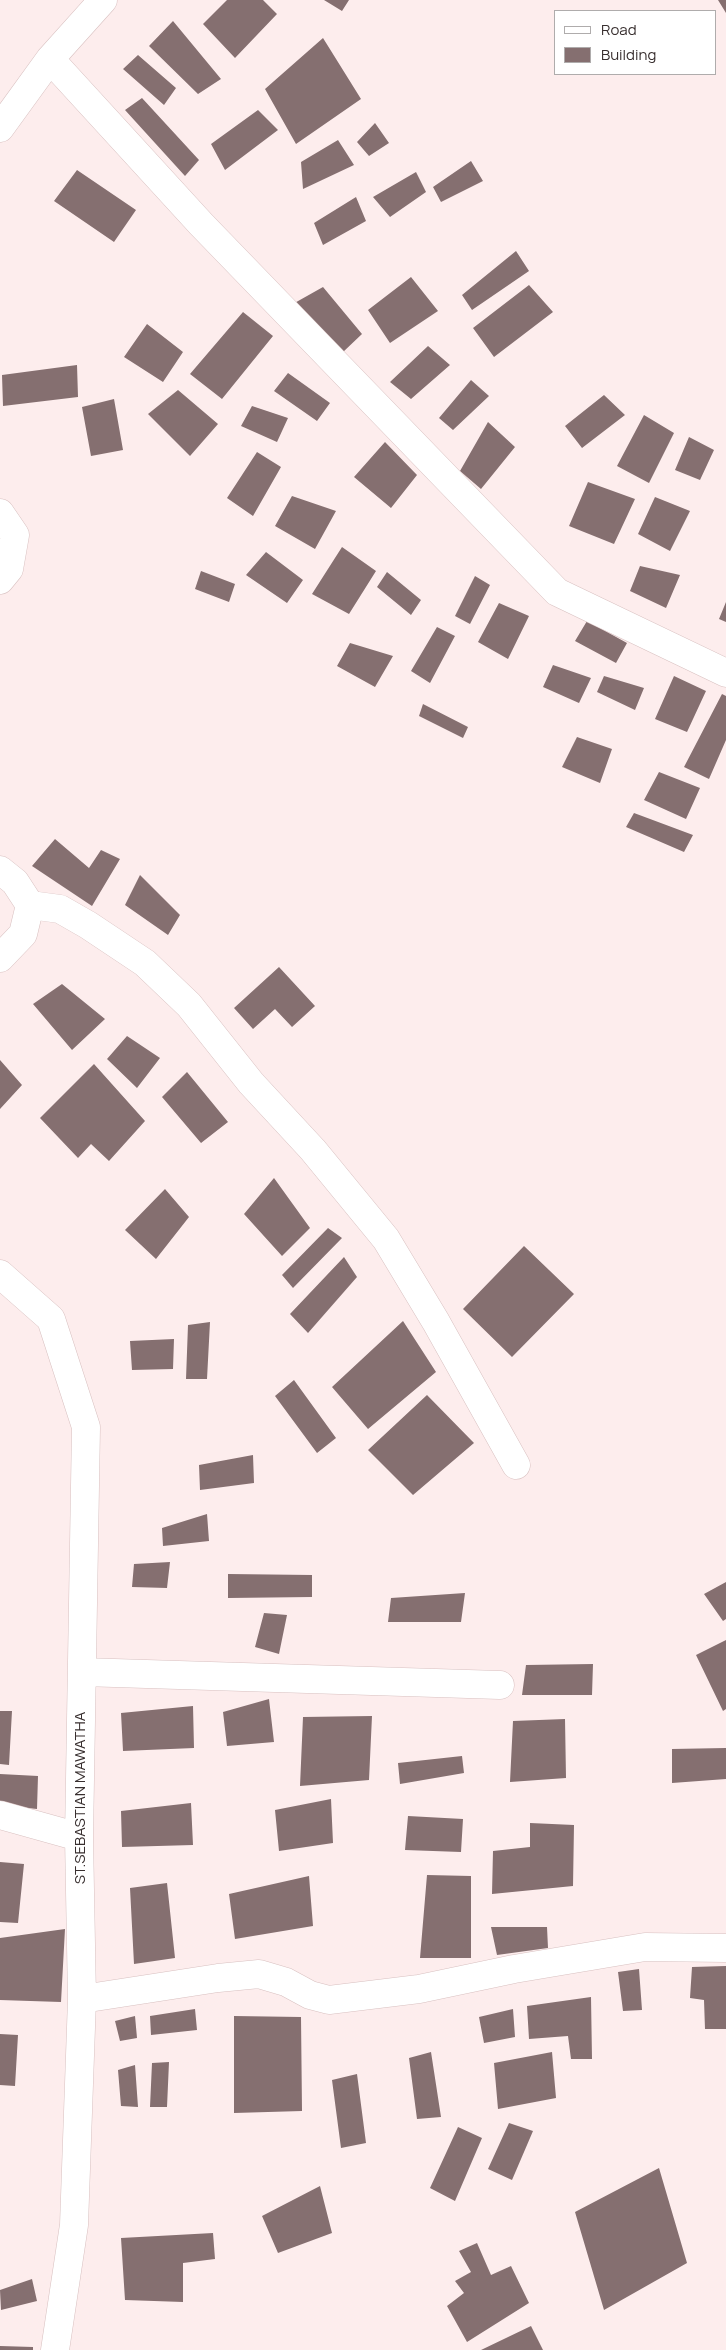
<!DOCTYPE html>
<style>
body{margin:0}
#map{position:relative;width:726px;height:2350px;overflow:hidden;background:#fdeded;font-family:Manrope,sans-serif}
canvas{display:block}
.legend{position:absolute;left:554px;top:10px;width:162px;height:65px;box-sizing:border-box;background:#fff;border:1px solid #afacac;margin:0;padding:6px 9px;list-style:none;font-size:15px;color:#382f2f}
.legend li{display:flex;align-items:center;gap:10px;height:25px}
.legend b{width:25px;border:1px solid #afacac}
</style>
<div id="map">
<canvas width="726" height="2350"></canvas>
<ul class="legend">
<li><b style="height:6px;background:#fff"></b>Road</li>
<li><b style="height:14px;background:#856f70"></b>Building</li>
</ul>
</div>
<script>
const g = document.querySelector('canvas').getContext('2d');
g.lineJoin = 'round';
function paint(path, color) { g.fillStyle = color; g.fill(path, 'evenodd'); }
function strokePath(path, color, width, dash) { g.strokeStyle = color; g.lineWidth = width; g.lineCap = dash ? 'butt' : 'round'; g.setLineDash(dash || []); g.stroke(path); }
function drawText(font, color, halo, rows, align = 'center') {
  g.font = font + ' Manrope,sans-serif'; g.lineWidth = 5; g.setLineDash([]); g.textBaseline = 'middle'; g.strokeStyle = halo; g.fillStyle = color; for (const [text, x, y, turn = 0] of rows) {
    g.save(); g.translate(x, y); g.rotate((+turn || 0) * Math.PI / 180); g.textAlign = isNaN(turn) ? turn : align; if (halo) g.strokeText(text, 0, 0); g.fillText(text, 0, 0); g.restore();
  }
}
paint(new Path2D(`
 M227,0H263L277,14L235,58L203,24Z
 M324,0H349L342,11Z
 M718,0H726V13Z
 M173,21L221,79L198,94L149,46Z
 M323,38L361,99L296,144L265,89Z
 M138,55L176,88L164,105L123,69Z
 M142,98L199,160L185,176L125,110Z
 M258,110L278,130L225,170L211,144Z
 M375,123L389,143L369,156L357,142Z
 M338,140L354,165L303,189L301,162Z
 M471,161L483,181L441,202L433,187Z
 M77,170L136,210L114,242L54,201Z
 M416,172L426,192L390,217L373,197Z
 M356,197L366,221L323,245L314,223Z
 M516,251L529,271L472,310L462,295Z
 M411,277L438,311L390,343L368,310Z
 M529,285L553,312L494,357L473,328Z
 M323,287L362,334L342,353L291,305Z
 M243,312L273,336L222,399L190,374Z
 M147,324L183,352L163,382L124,357Z
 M428,346L450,365L411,399L390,382Z
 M77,365L78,397L3,406L2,375Z
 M288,373L330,403L317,421L274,391Z
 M471,380L489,396L453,430L439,418Z
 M178,390L218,424L190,456L148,414Z
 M604,395L625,415L582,448L565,426Z
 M114,399L123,450L91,456L82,407Z
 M252,406L288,418L277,442L241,426Z
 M644,415L674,433L649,483L617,466Z
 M488,422L515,447L481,489L460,471Z
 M689,437L714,450L700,480L675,470Z
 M385,442L417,475L391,508L354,477Z
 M257,452L281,467L253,516L227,498Z
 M588,482L635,499L614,544L569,526Z
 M292,496L336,511L315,549L275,526Z
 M655,497L690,511L670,551L638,534Z
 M342,547L376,571L349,614L312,594Z
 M266,552L303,580L287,603L246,575Z
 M640,566L680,575L666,608L630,591Z
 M201,571L235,584L229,602L195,589Z
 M387,572L421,600L411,615L377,587Z
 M475,576L490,585L470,624L455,616Z
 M726,602V622L719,619Z
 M499,603L529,616L508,659L478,642Z
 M587,621L627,643L616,663L575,641Z
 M437,627L455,636L430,683L411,671Z
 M350,643L393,656L375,687L337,666Z
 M553,665L591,678L579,703L543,687Z
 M604,676L644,688L635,710L597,692Z
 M674,676L706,691L687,732L655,719Z
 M722,694L726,696V740L709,779L684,767Z
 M423,704L468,727L463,738L419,716Z
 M577,737L612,749L600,783L562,767Z
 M659,772L700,788L686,819L644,800Z
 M634,813L693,835L684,852L626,827Z
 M55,839L89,868L101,850L120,859L92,906L32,866Z
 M140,875L180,915L168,935L125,905Z
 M279,967L315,1006L292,1027L275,1009L253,1029L234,1008Z
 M62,984L105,1019L72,1050L33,1004Z
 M127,1036L160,1058L137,1088L107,1059Z
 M0,1060L22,1085L0,1109Z
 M94,1064L145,1121L109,1161L91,1144L78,1158L40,1118Z
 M187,1072L228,1122L201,1143L162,1097Z
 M274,1178L310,1228L282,1256L244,1214Z
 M165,1189L189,1217L156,1259L125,1230Z
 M328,1228L342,1238L293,1288L282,1275Z
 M524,1246L574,1294L512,1357L463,1309Z
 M344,1257L357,1277L308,1333L290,1314Z
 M403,1321L436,1372L368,1429L332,1387Z
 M210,1322L207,1379H186L188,1325Z
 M174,1339L173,1369L132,1370L130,1341Z
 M294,1380L336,1438L317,1453L275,1396Z
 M427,1395L474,1443L413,1495L368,1450Z
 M253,1455L254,1483L200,1490L199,1465Z
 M207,1514L209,1541L163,1546L162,1528Z
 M170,1562L167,1588L132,1587L134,1564Z
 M228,1574L312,1575V1597L228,1598Z
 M726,1582V1619L723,1621L704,1594Z
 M465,1593L461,1622H388L391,1598Z
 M264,1613L287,1615L279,1654L255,1647Z
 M726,1640V1709L723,1711L696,1655Z
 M593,1664L592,1695H522L526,1665Z
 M269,1699L274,1742L227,1746L223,1712Z
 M193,1706L194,1748L123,1751L121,1713Z
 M0,1711H12L9,1765L0,1764Z
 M372,1716L369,1780L300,1786L303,1717Z
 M565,1719L566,1778L510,1782L513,1721Z
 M726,1748V1779L672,1783V1749Z
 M462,1756L464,1773L400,1784L398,1763Z
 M0,1774L38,1776L37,1809L0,1805Z
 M331,1799L333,1843L279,1851L275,1810Z
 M191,1803L193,1845L122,1847L121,1811Z
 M408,1816L463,1819L461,1852L405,1850Z
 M530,1823L574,1825L573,1886L492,1894L493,1851L530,1847Z
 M0,1862L24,1864L18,1923L0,1922Z
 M427,1875L471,1876V1958H420Z
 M309,1876L313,1926L235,1939L229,1894Z
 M167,1883L175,1958L134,1964L130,1888Z
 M491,1927H547L548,1948L497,1955Z
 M65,1929L61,2002L0,2000V1938Z
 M726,1966V2029H705L704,2000L690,1998L692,1967Z
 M639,1969L642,2010L623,2011L618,1972Z
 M591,1997L592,2059H571L568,2036L529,2039L527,2006Z
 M195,2009L197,2030L151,2035L150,2016Z
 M513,2009L515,2037L484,2043L479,2017Z
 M135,2016L137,2038L120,2041L115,2021Z
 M234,2016L301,2017L302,2111L234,2113Z
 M0,2034L18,2035L15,2086L0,2085Z
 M431,2052L441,2117L417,2119L409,2058Z
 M552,2052L556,2098L498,2109L494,2063Z
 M169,2062L167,2107H150L152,2063Z
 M135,2065L138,2107L121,2106L118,2070Z
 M357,2074L366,2143L341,2148L332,2080Z
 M509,2123L533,2131L512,2180L488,2169Z
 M458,2127L482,2138L455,2201L430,2188Z
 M659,2168L687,2263L604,2310L575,2212Z
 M320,2186L332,2233L278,2253L262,2216Z
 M213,2233L215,2259L183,2263V2302L125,2300L121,2238Z
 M477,2243L491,2275L511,2266L529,2303L467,2342L447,2306L464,2293L455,2281L471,2272L459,2251Z
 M32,2279L37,2301L1,2310L0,2290Z
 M531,2326L543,2350H481Z
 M0,2346L33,2347V2350H0Z`), '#856f70');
const minor = new Path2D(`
 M50,59L201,224L557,592L726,673
 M0,128L50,59L103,0
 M0,513L15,535L9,569L0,580
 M0,870L15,882L30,905L23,934L0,958
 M30,905L60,909L88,925L145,963L189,1005L251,1083L313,1150L386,1239L436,1322L516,1465
 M0,1274L51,1319L86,1427L79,1837L82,1999L74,2225L55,2350
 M82,1672L500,1685
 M0,1815L79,1837
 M82,1999L218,1978L259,1974L286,1982L310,1995L329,2000L419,1989L514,1969L645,1947L726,1948`);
strokePath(minor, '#d8c0c0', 29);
strokePath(minor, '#fff', 28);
drawText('15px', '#382f2f', '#fff', [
 ["ST.SEBASTIAN MAWATHA",81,1798,-90]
]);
</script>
